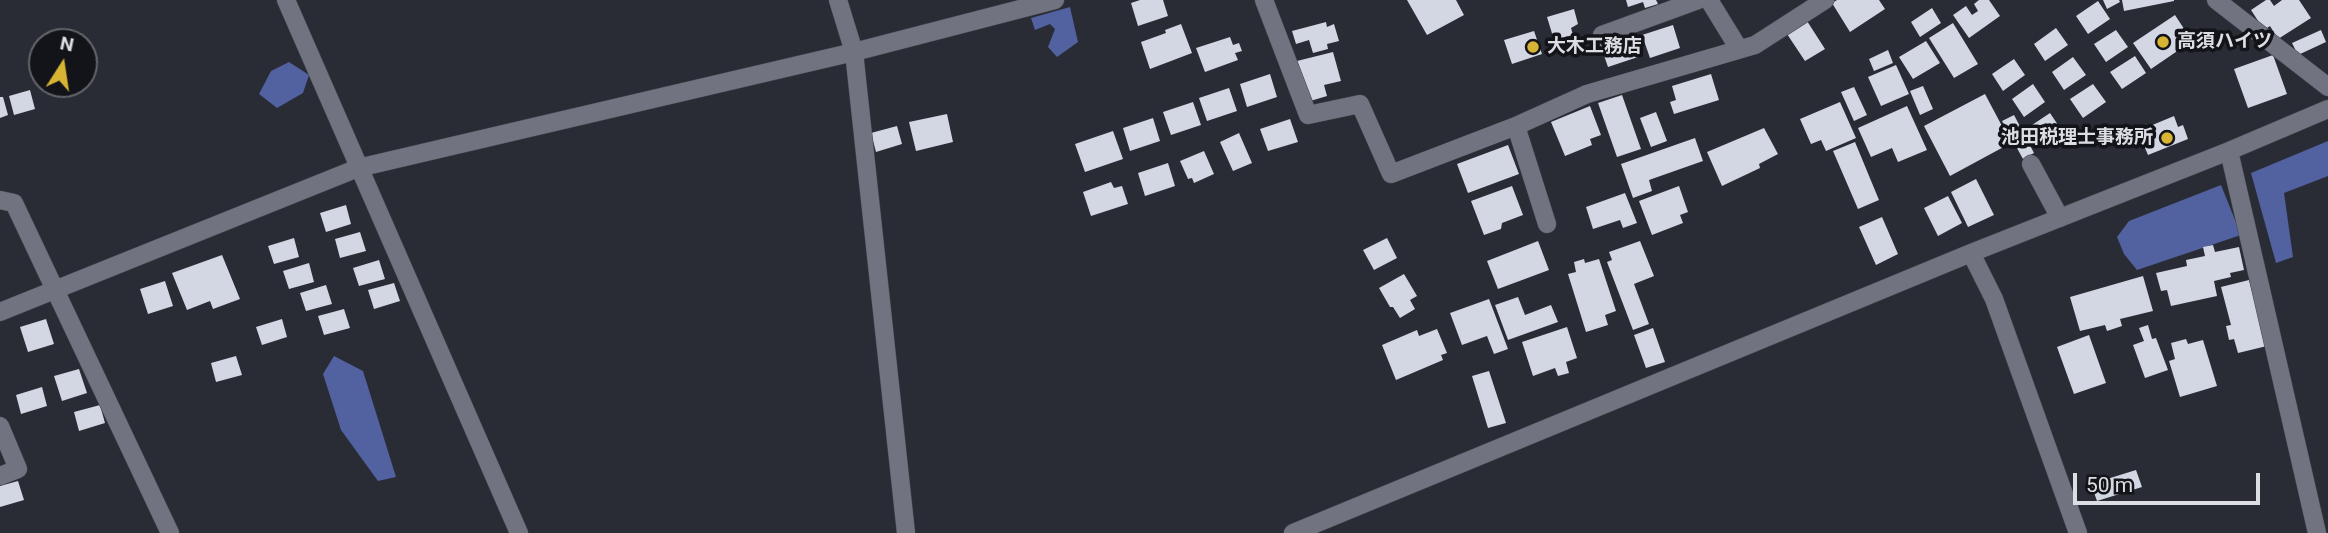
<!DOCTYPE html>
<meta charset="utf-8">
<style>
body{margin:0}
#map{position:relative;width:2328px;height:533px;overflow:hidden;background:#292c35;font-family:Roboto,sans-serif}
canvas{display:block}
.north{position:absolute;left:28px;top:28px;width:70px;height:70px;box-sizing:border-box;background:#131419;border:2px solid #63656a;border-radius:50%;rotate:12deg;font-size:19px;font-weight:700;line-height:28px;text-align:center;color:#dcdee4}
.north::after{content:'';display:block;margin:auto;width:24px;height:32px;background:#d8b434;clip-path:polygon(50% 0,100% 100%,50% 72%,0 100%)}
.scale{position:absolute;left:2073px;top:473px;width:187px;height:32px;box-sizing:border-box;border:4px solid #dcdee4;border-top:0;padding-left:9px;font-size:21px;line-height:24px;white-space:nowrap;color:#dcdee4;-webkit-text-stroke:5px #131419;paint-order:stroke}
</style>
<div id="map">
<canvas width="2328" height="533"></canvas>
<div class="north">N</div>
<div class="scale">50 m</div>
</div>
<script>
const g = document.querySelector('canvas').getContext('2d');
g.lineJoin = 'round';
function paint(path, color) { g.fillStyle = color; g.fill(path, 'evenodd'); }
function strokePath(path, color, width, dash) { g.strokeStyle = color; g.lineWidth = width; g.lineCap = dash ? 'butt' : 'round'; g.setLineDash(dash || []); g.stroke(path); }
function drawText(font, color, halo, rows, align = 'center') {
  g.font = font + ' Roboto,"Noto Sans JP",sans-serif'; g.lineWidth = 7; g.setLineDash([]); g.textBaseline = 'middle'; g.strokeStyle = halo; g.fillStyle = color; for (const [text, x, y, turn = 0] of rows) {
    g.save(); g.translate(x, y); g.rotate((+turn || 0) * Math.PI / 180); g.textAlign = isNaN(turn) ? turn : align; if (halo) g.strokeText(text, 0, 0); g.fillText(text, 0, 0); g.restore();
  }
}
paint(new Path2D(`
 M1070,7L1078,42L1057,57L1048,47L1055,29L1050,24L1035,30L1031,18Z
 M289,62L309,75L303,93L277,108L259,94L271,71Z
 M2328,141V176L2284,193L2293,257L2276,263L2251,173Z
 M2221,185L2241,235L2137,270L2124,254L2117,237L2129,221Z
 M334,356L363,371L396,477L378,481L341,430L323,374Z`), '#5261a0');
paint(new Path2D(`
 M1140,0H1163L1168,16L1138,26L1131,3Z
 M1407,0H1456L1464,15L1427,35Z
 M1626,0H1656L1658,4L1645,8L1643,2L1628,7Z
 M1837,0H1879L1885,9L1850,32L1832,3Z
 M1979,0H1989L2000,16L1969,38L1953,15L1966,6L1972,15L1978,11L1974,4Z
 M2103,0H2119L2120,2L2107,9Z
 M2122,0H2174V1L2124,11Z
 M2266,0H2270L2274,6L2282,0H2299L2311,18L2278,39L2270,26L2264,30L2251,10Z
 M2098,1L2110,19L2088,34L2076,16Z
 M1932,8L1941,23L1920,37L1911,22Z
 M1574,9L1578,24L1571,28L1573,35L1554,40L1547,17Z
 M2175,15L2192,41L2151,69L2133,43Z
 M1807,21L1825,49L1805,61L1787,34Z
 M1326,22L1327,27L1334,24L1339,41L1327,44L1328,49L1313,53L1309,40L1296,44L1292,31Z
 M1953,23L1978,64L1954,78L1929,38Z
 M1181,24L1192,53L1150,69L1141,42L1166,33L1165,30Z
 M1673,25L1680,48L1650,58L1642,35Z
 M2056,28L2068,45L2045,61L2034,44Z
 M2116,30L2128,47L2106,62L2094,44Z
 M2321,30L2326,42L2298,55L2292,43Z
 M1534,31L1542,54L1512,64L1504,40Z
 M1630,34L1638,57L1608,67L1600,44Z
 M1230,37L1233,45L1239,43L1242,51L1235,53L1238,60L1205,72L1196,48Z
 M1926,41L1940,63L1913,79L1899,57Z
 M1888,50L1893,63L1874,71L1869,59Z
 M1333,52L1341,81L1324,85L1327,96L1307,102L1297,61Z
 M2273,55L2287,94L2248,108L2234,69Z
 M2135,56L2146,73L2122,89L2110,72Z
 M2073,57L2086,75L2064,90L2052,72Z
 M2014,59L2025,75L2003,91L1992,74Z
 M1896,65L1909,94L1881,106L1868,77Z
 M1270,74L1277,97L1247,107L1240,84Z
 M1711,74L1719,100L1674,114L1670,102L1676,100L1672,86Z
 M2033,84L2045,102L2024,117L2012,99Z
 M2093,84L2106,102L2083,118L2070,99Z
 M1923,86L1933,109L1920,115L1910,91Z
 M1854,87L1867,115L1854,121L1841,92Z
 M1229,88L1237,111L1207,121L1199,98Z
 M30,90L35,109L14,115L9,96Z
 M1985,94L2011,143L1950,176L1924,126Z
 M1622,95L1641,149L1617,157L1598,103Z
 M0,97H3L8,115L0,118Z
 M1193,102L1201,125L1171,135L1163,112Z
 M1840,102L1856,138L1826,151L1821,140L1811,144L1800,119Z
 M1590,106L1601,135L1590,139L1592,145L1565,156L1551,122Z
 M1907,106L1927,150L1898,162L1892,148L1871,157L1858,128Z
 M1656,112L1667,141L1651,147L1640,118Z
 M2050,113L2062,131L2042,145L2029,127Z
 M947,114L953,142L916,151L909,122Z
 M2014,115L2034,153L2023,159L2002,121Z
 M2174,116L2178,127L2183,125L2188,139L2148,155L2138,131Z
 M1153,118L1160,141L1130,151L1123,128Z
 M1290,119L1298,142L1268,151L1260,129Z
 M897,126L902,144L876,152L871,133Z
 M1764,128L1778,154L1759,164L1760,168L1722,186L1707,152Z
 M1113,131L1123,159L1085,172L1075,144Z
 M1239,133L1252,163L1233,171L1220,142Z
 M1695,138L1703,161L1649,180L1652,191L1633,198L1621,164Z
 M1855,142L1879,200L1858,209L1833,151Z
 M1508,145L1519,174L1468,193L1457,164Z
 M1204,151L1214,174L1194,183L1192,178L1188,179L1180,161Z
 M1168,163L1175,186L1145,196L1138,173Z
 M1976,179L1994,215L1968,227L1951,192Z
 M1111,182L1114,188L1122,186L1128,204L1091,216L1083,192Z
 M1512,186L1523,215L1502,223L1501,229L1484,235L1471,201Z
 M1679,186L1688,212L1680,215L1683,223L1652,235L1639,201Z
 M1625,193L1637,223L1623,228L1620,220L1593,229L1586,207Z
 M1948,196L1962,223L1938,236L1924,208Z
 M346,205L351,224L326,232L320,213Z
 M1882,217L1898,254L1876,265L1859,227Z
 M360,232L366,251L340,258L335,239Z
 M294,238L299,257L274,264L268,246Z
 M1387,238L1397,258L1374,270L1363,250Z
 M1538,241L1549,270L1498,289L1487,261Z
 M1640,241L1654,276L1634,284L1649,324L1633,330L1607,262L1612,260L1609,252Z
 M2213,245L2215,252L2239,247L2244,270L2230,273L2231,277L2214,281L2217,296L2171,306L2167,290L2161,291L2156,273L2187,266L2186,260L2205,256L2203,247Z
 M222,255L240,299L213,309L210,301L187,310L172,273Z
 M1584,259L1585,263L1599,259L1616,311L1605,315L1608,325L1586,332L1568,274L1576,272L1574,262Z
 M379,260L385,279L359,286L353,268Z
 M309,263L314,282L289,289L283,271Z
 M1404,274L1417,296L1410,300L1415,309L1400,318L1393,307H1390L1379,288Z
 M2143,276L2153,311L2120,319L2122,326L2107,331L2105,325L2080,331L2070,297Z
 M2249,280L2267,346L2238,353L2234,339L2229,340L2226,326L2231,325L2221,287Z
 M165,281L173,306L148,314L140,289Z
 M394,283L400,301L374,309L368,290Z
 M326,285L332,304L306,311L300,293Z
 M1518,297L1525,315L1551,305L1558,322L1508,340L1495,305Z
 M1489,299L1508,349L1494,354L1487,336L1462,345L1450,313Z
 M344,309L350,328L324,335L318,316Z
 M46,319L54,344L28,352L20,327Z
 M282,319L287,337L262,345L256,327Z
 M2148,325L2152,339L2156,338L2168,370L2145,378L2133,345L2144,341L2139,328Z
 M1567,327L1577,358L1566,362L1569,373L1558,376L1555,368L1533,376L1522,342Z
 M1653,328L1665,362L1646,368L1634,335Z
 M1437,329L1447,353L1441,355L1443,360L1396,380L1382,345L1417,330L1419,336Z
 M2089,335L2106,383L2074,394L2057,347Z
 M2186,339L2188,344L2203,340L2217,386L2180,397L2169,361L2175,359L2171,343Z
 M236,356L242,375L216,382L211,363Z
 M79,369L87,393L62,401L54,376Z
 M1489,371L1506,423L1488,428L1472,376Z
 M42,387L47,406L21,414L16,395Z
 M100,405L105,423L79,431L74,412Z
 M2136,470L2142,487L2097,501L2091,484Z
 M18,481L24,500L0,507V486Z`), '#d3d7e4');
const minor = new Path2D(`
 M286,0L519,533
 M838,0L854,52L906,533
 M1264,0L1308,115L1360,104L1391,174L1516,126L1587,94L1755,45L1825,0
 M1709,0L1739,49
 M2216,0L2328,87
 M1602,35L1698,0
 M1516,126L1547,224
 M2229,151L2317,533
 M2031,164L2060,218
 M0,200L14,203L170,533
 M1971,253L1994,299L2078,533
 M0,312L358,168L854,52L1055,0
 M0,426L18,469L0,476
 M1293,533L1971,253L2229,151L2328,109`);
strokePath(minor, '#474951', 19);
strokePath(minor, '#717480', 18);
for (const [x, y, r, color] of [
 [2163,42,7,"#d8b434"],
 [1533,47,7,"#d8b434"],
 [2167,138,7,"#d8b434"]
]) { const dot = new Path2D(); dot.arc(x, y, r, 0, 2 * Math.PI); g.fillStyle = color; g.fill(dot); strokePath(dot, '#131419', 2.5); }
drawText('bold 19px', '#dcdee4', '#131419', [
 ["高須ハイツ",2177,42],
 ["大木工務店",1547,47],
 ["池田税理士事務所",2153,138,"right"]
], 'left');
</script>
